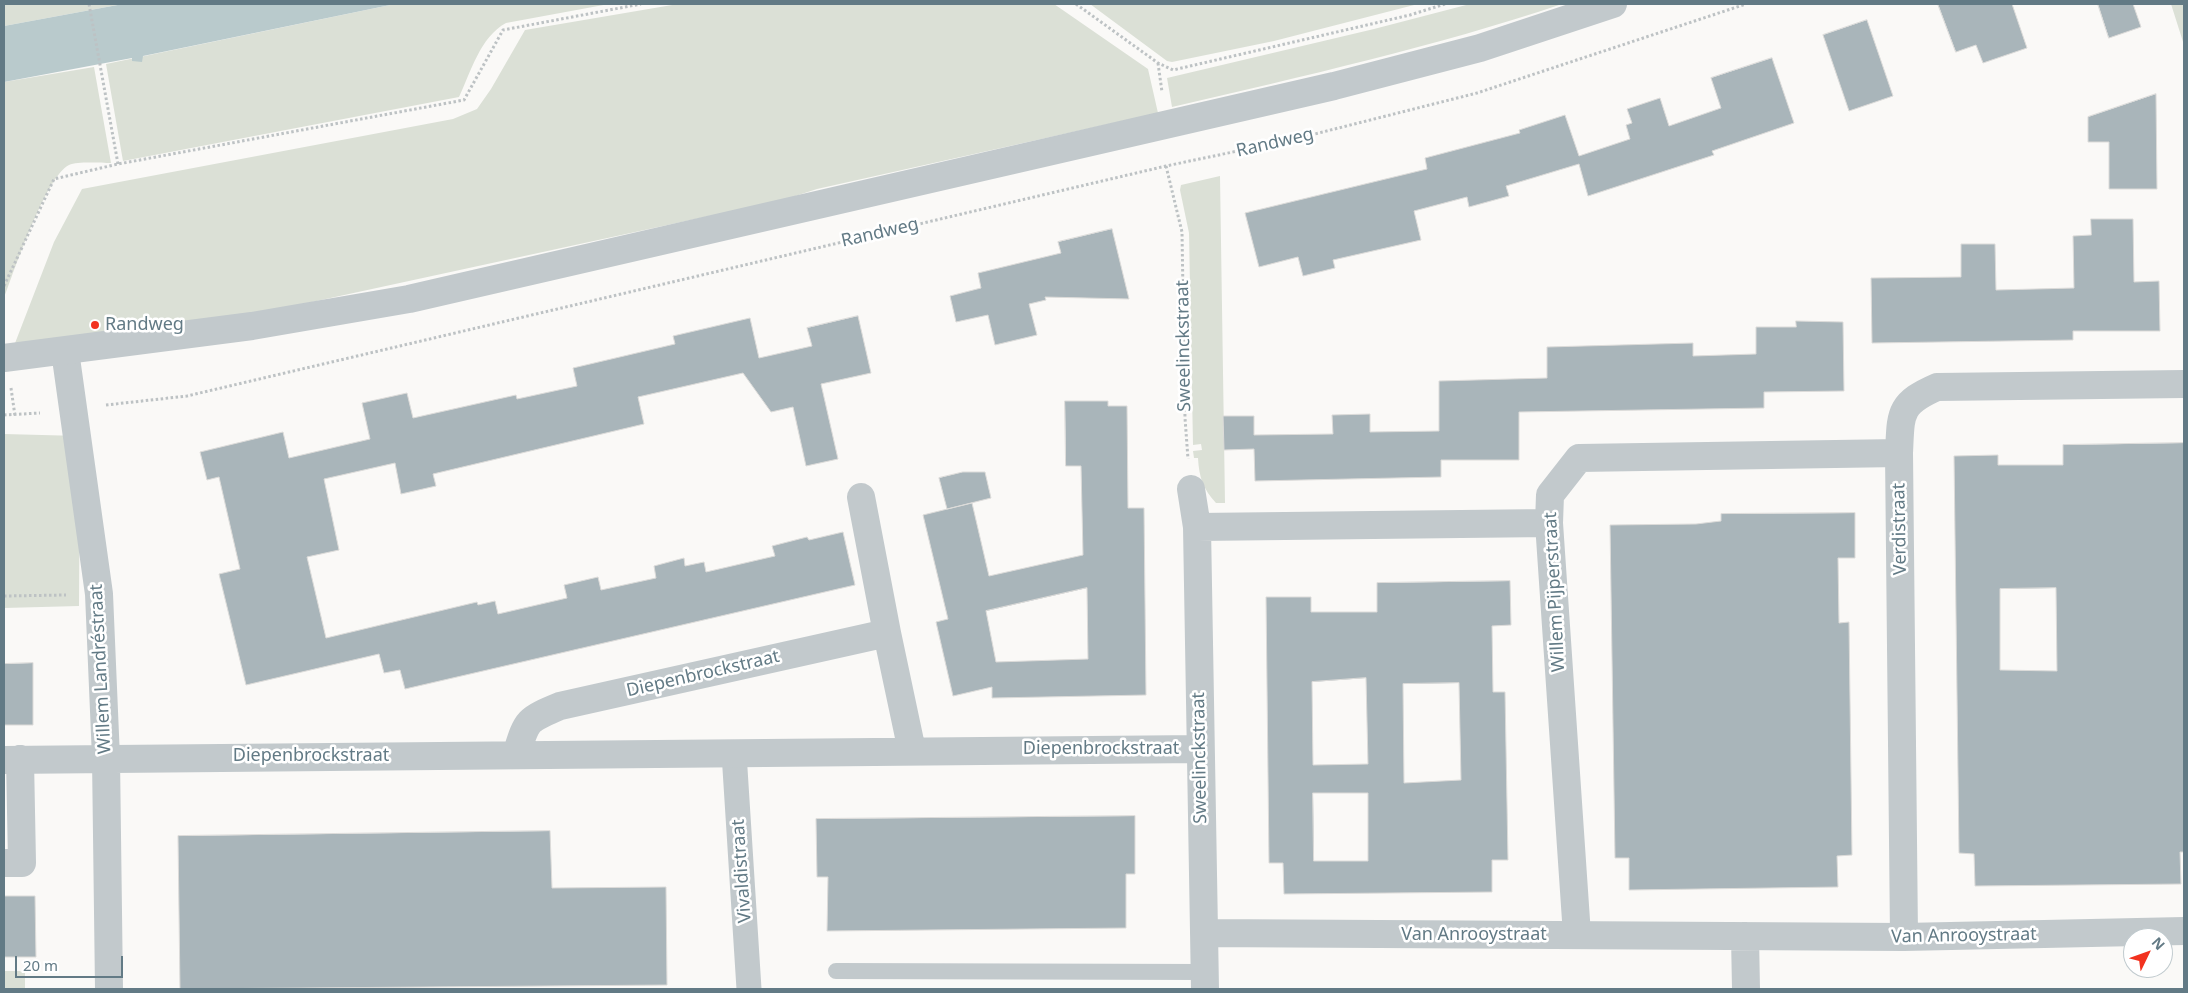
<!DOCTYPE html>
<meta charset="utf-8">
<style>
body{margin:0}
#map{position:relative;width:2188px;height:993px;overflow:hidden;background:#faf9f7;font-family:"Noto Sans",sans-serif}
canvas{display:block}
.frame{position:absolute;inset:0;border:5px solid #627a85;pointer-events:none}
.north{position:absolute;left:2123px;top:928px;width:50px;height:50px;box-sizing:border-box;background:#fff;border:1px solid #c0cace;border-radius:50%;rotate:48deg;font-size:14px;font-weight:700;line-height:20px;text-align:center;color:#627a85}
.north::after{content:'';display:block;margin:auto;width:18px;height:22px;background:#f2321f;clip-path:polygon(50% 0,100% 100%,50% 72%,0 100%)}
.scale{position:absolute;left:15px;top:956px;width:108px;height:22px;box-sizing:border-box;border:2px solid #627a85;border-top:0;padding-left:6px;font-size:15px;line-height:18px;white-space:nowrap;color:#627a85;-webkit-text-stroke:4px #fff;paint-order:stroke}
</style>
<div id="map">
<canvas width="2188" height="993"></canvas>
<div class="frame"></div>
<div class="north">N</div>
<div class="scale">20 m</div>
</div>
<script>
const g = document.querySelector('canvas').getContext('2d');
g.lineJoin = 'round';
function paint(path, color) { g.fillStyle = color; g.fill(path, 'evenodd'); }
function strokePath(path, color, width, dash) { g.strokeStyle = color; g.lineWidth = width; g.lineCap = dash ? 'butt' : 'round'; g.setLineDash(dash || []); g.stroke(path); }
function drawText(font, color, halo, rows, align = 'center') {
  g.font = font + ' "Noto Sans",sans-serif'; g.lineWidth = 5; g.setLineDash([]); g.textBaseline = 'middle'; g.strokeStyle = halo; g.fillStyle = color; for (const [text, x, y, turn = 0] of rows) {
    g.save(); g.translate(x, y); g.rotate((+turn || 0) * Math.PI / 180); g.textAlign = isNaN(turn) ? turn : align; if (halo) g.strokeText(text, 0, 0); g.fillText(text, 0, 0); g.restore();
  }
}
paint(new Path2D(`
 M4,4H123L4,26Z
 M395,4H609L506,23C480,37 471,72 459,97L123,161L106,64Z
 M678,4H1054L1148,69L1158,113L817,189L783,200L215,323L12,351L54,242L82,189L453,119L477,109L491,89L525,30Z
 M1090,4H1418L1274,41L1172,62L1167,61Z
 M1470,4H1562C1434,47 1304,76 1172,107L1167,78L1374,29Z
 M2171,4H2184V45Z
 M94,67L111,163C101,163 78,161 69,165C46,176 14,271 4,298V82Z
 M1220,176L1225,503H1216C1203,489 1199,477 1198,458H1194L1193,451L1202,450L1201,444L1193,445L1189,233L1180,190L1181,185Z
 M4,434L80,436L79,606L4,608Z
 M4,971H25V989H4Z`), '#dbe0d6');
paint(new Path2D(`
 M123,4H395L143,56L142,62L132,61V58L4,82V26Z`), '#b9cacc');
const building = new Path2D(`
 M1938,4H2012L2027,48L1983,63L1976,45L1956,52Z
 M2098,4H2133L2141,27L2109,38Z
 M1867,20L1893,96L1849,111L1823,35Z
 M1772,58L1794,123L1712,151L1714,155L1588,196L1579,164L1506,186L1509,196L1469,207L1467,197L1414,211L1421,240L1333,260L1335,268L1303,276L1298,257L1259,267L1245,213L1427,169L1425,158L1520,133L1519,130L1565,115L1579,156L1630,139L1626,125L1632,123L1627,109L1660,98L1669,126L1721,108L1711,78Z
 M2156,94L2157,189H2109V142H2088V117Z
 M2091,219H2133L2134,282L2159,281L2160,331H2073V340L1872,343L1871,278L1961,277V244H1995L1996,290L2074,288L2073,236L2091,235Z
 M1112,229L1129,299L1045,297L1046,300L1029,304L1037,335L995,345L988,315L956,322L950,296L981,288L978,273L1061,253L1058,242Z
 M858,316L871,373L821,384L838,459L806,466L793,407L771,412L743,373L638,397L644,424L433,474L436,486L401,494L395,463L324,479L339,550L307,557L326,638L477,602L478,605L495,601L498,614L567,598L564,585L598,577L601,590L656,578L654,566L684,558L685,566L704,562L706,572L775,556L772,546L807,537L809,540L843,532L855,585L405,689L400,670L384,673L379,654L246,685L219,574L240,569L219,477L207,480L200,452L283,432L289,458L370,439L362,403L407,393L413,418L516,395L517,399L577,386L573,368L675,344L673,336L750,318L759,358L812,346L807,328Z
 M1796,321L1843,322L1844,391L1764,392V408L1519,412V460H1441V477L1255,481L1254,449L1224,450L1223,416H1254V435L1333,434L1332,415L1370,414V432L1439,431V381L1547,378V347L1693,343V356L1756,354V327H1796Z
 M1065,401H1108V406H1127L1128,508H1144L1146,695L992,698V687L953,696L936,622L948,619L923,515L972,503L989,576L1083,555L1081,466H1066ZM1087,588L1088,659L996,662L986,611Z
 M2184,443V852H2180L2181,884L1975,886L1974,854L1959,853L1954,456L1998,455V465H2063V445ZM2056,588L2057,671L2000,670V589Z
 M963,472H985L991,498L947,509L939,478Z
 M1855,513V558H1838L1839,623L1849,622L1852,855L1837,856L1838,887L1629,890V858H1615L1610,525L1696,524L1721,521V514Z
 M1510,581L1511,625L1492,626L1493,692H1505L1508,860H1492V892L1284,894L1283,863H1269L1266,597H1311V612H1377V583ZM1366,678L1368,764L1313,765L1312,682ZM1459,683L1461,780L1404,783L1403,684ZM1313,793H1368V861H1314Z
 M33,663V725H4V664Z
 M1135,816V874H1126V928L827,931L828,877H817L816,819Z
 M550,831L552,888L666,887L667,985L180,989L178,836Z
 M4,896H35L36,957H4Z`);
paint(building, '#a9b5ba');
strokePath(building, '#dcdbd9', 1);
strokePath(new Path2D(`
 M89,4L118,164
 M1076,4L1158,63L1173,70L1410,15L1445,4
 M1158,63L1162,92
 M1166,166L1182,232L1185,418L1188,459
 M4,286L54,179L118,164L464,100L503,30L641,4
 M11,388L15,416
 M106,405L187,396L1166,166L1295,139L1477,93L1746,4
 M4,415L40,413
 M4,596L66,595`), '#bdc2c4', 3, [2.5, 2.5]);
strokePath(new Path2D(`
 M836,971L1204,972`), '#c2c9cc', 16);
strokePath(new Path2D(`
 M734,753L749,989`), '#c2c9cc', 25);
strokePath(new Path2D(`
 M65,351L99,594L106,758L109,989
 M1191,489L1197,527L1205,989
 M861,497L887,633
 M1197,527L1549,523
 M516,755C527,720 526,720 560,706L887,633L912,751
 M4,760L1200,749
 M4,863H22L20,759
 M1204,933L1904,937L2184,931
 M1577,935L1549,523L1550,495L1579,458L1899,453
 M1745,936L1746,989
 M1904,937L1899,453C1901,414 1898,404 1937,387L2184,384`), '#c2c9cc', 28);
strokePath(new Path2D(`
 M4,358L252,326L409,299L1334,86L1480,48L1613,4`), '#c2c9cc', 28);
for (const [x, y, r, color] of [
 [95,325,5,"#f2321f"]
]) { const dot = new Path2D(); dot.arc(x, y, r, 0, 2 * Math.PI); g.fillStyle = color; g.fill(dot); strokePath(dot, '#fff', 2); }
drawText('18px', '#627a85', '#fff', [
 ["Randweg",1275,143,-13],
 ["Randweg",880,233,-13],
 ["Sweelinckstraat",1184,346,-91],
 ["Verdistraat",1900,529,-91],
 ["Willem Pijperstraat",1555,592,-93],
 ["Willem Landréstraat",101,669,-93],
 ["Diepenbrockstraat",703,674,-13],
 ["Diepenbrockstraat",1101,749],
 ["Diepenbrockstraat",311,756],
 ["Sweelinckstraat",1200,758,-91],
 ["Vivaldistraat",742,871,-94],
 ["Van Anrooystraat",1474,935],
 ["Van Anrooystraat",1964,936,-1]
]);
drawText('18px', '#627a85', '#fff', [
 ["Randweg",105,325]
], 'left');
</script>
